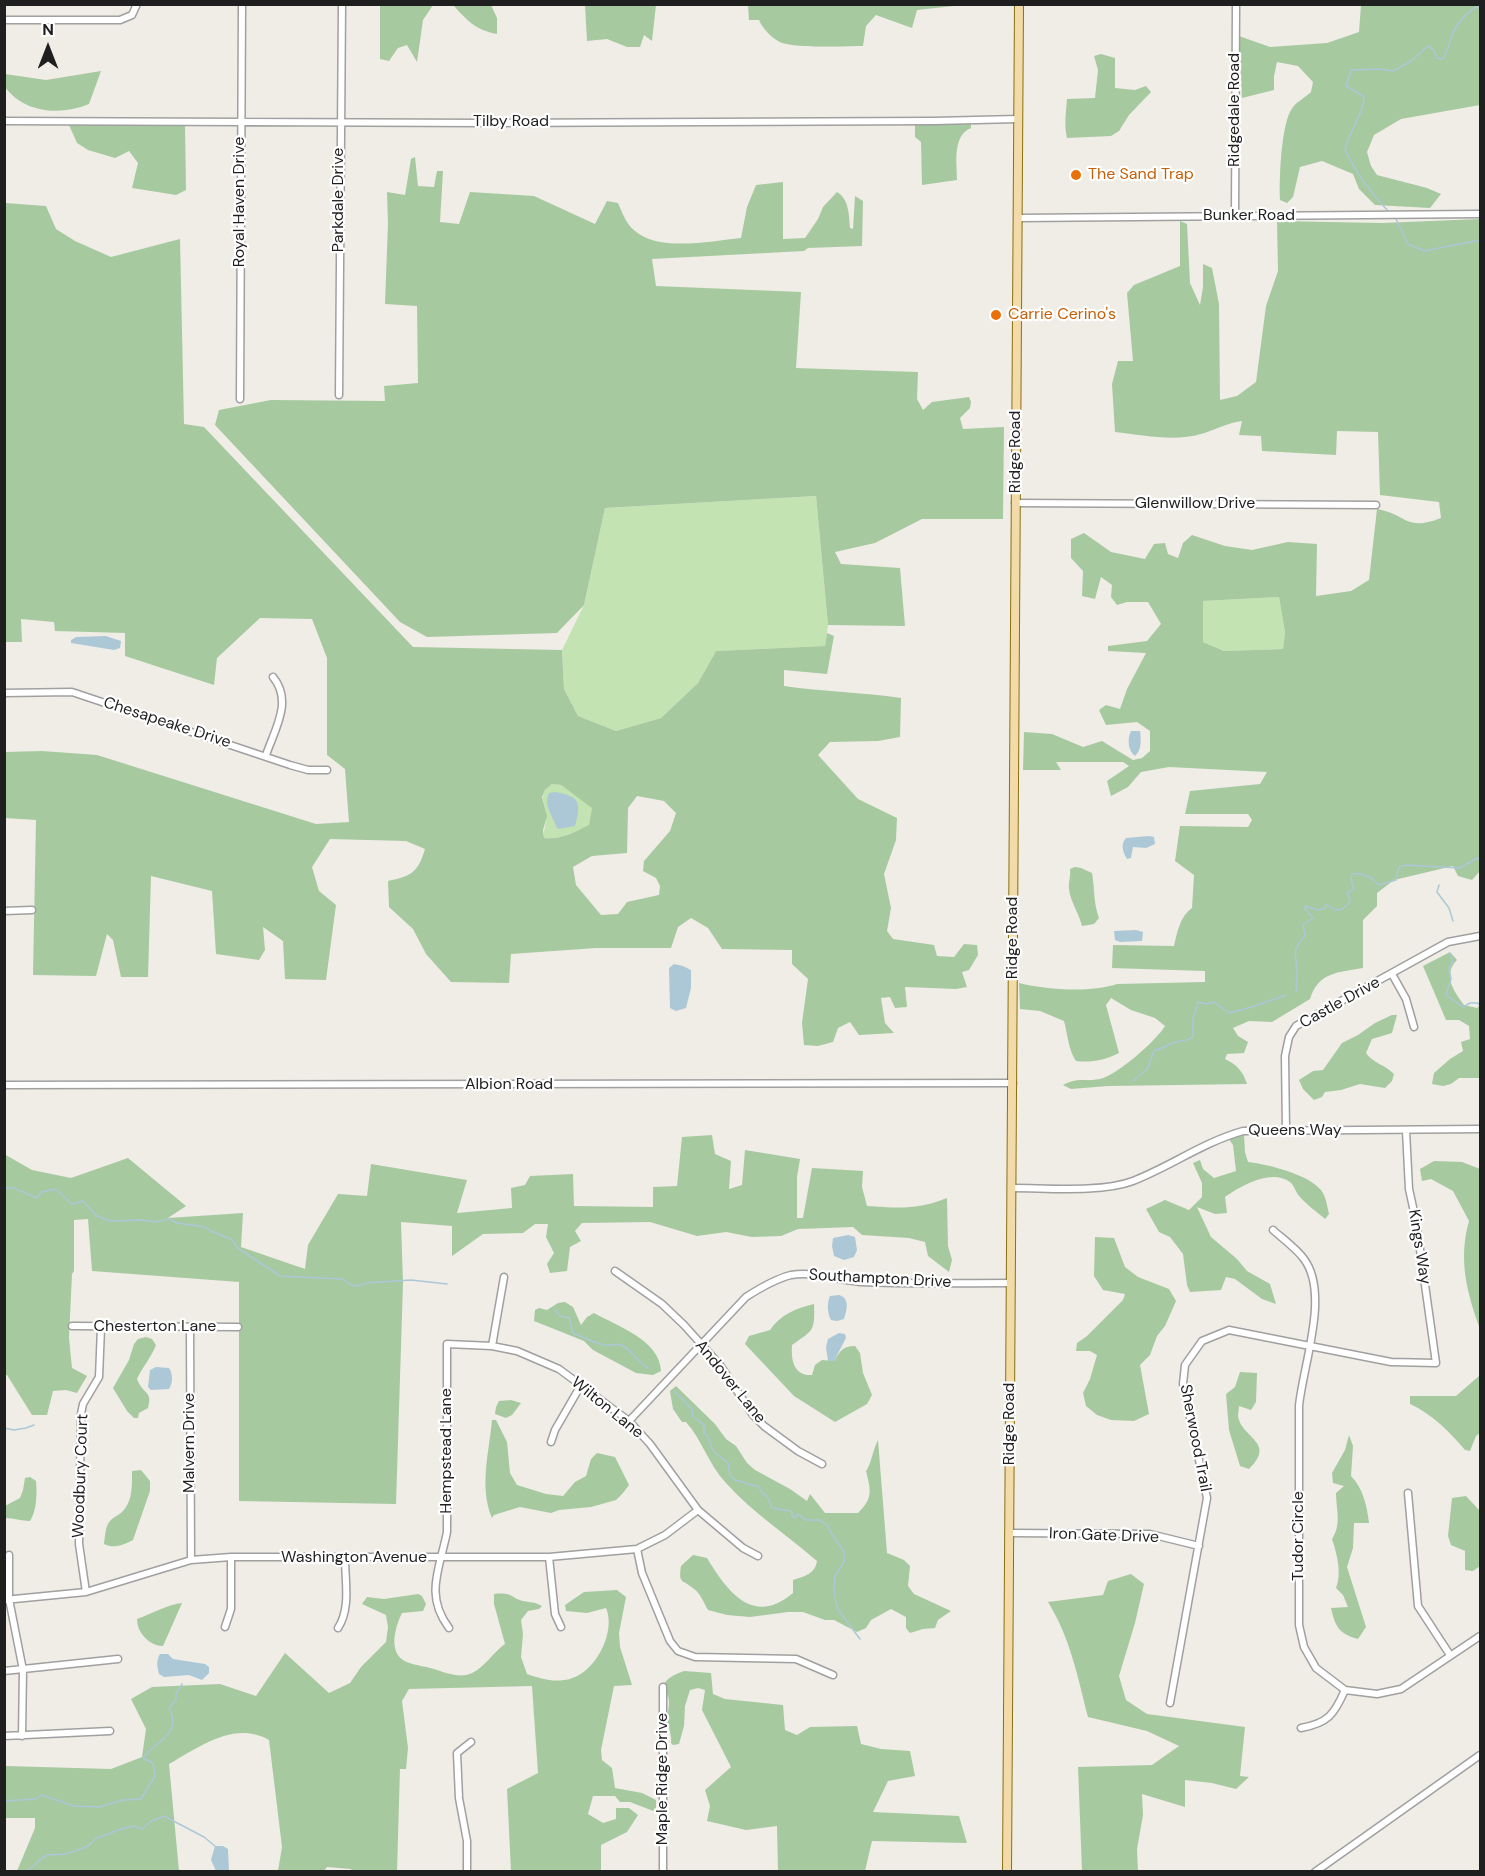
<!DOCTYPE html>
<style>
body{margin:0}
#map{position:relative;width:1485px;height:1876px;overflow:hidden;background:#efede6;font-family:"DM Sans",sans-serif}
canvas{display:block}
.frame{position:absolute;inset:0;border:6px solid #1f1f1f;pointer-events:none}
.north{position:absolute;left:18px;top:18px;width:60px;height:60px;-webkit-text-stroke:4px #fff;paint-order:stroke;rotate:0deg;font-size:16px;font-weight:700;line-height:24px;text-align:center;color:#1f1f1f}
.north::after{content:'';display:block;margin:auto;width:21px;height:27px;background:#1f1f1f;clip-path:polygon(50% 0,100% 100%,50% 72%,0 100%)}
</style>
<div id="map">
<canvas width="1485" height="1876"></canvas>
<div class="frame"></div>
<div class="north">N</div>
</div>
<script>
const g = document.querySelector('canvas').getContext('2d');
g.lineJoin = 'round';
function paint(path, color) { g.fillStyle = color; g.fill(path, 'evenodd'); }
function strokePath(path, color, width, dash) { g.strokeStyle = color; g.lineWidth = width; g.lineCap = dash ? 'butt' : 'round'; g.setLineDash(dash || []); g.stroke(path); }
function drawText(font, color, halo, rows, align = 'center') {
  g.font = font + ' "DM Sans",sans-serif'; g.lineWidth = 4.5; g.setLineDash([]); g.textBaseline = 'middle'; g.strokeStyle = halo; g.fillStyle = color; for (const [text, x, y, turn = 0] of rows) {
    g.save(); g.translate(x, y); g.rotate((+turn || 0) * Math.PI / 180); g.textAlign = isNaN(turn) ? turn : align; if (halo) g.strokeText(text, 0, 0); g.fillText(text, 0, 0); g.restore();
  }
}
paint(new Path2D(`
 M816,496L828,625L825,646L716,651L698,683L661,718L616,731L578,716L564,689L562,650L584,605L605,508Z
 M1279,597L1285,632L1283,649L1224,651L1203,642V601Z
 M552,784L561,785L592,807L590,825C575,832 561,840 544,838C543,830 547,823 546,814C545,800 537,795 552,784Z`), '#c4e3b2');
paint(new Path2D(`
 M380,5H433L423,20L417,62L407,45L398,48L389,61L380,59Z
 M453,5H491L497,18V34C475,30 467,20 453,5Z
 M585,5H656L652,41L644,35L640,47H627L607,39L587,41Z
 M748,5V4L956,5L954,6L917,10L912,28L876,15L866,26L863,46C847,46 789,49 778,41C771,37 762,28 759,20H749Z
 M1361,5H1480V105L1401,119L1374,135L1367,152L1371,166L1377,175L1427,188L1441,194L1430,208L1375,205L1359,189L1353,174L1322,161L1300,167L1293,197L1287,203L1280,200C1279,180 1281,121 1293,107C1298,101 1306,97 1311,92L1313,82L1298,66L1277,62L1274,76V90L1242,98L1239,36L1270,47L1327,43L1359,32Z
 M1101,54L1115,58V88L1135,90L1146,86L1151,92L1129,115L1119,131L1111,136L1067,138C1064,125 1066,113 1067,99L1095,98L1098,70L1094,56Z
 M101,71L89,104C60,116 24,113 5,87V74L46,80Z
 M971,123V128C952,136 957,163 957,180L922,185L921,142L915,137V125Z
 M69,125H185L186,190L176,195L132,188L138,163L129,151L115,158L88,150L77,143Z
 M415,157L418,186L434,187L437,171H443L440,222L459,224L470,192L534,196L595,224L607,201L618,203C622,212 626,224 635,231C659,252 711,241 741,238L747,207L756,185L783,182V239L805,238L818,219L823,207L837,192C849,199 849,215 850,228L853,229L855,196L863,201L862,246L808,248L804,251L652,259L656,286L801,292L796,368L918,372L917,399L923,410L932,402L969,397L971,402L970,408L960,418L963,429L1004,427L1003,519H922L875,543L835,552L841,564L900,568L905,626L828,625L816,496L605,508L584,605L557,633L427,637L400,622L215,425L219,410L271,400L385,401L384,386L418,383L417,306L385,304L388,223L387,192L405,195L411,159Z
 M5,203L46,206L56,229L75,241L111,257L180,239L184,424L204,427L413,647L562,650L564,689L578,716L616,731L661,718L698,683L716,651L825,646L827,633L834,636L827,674L784,670V686C823,692 862,692 901,698L900,737L878,741L830,742L818,755L858,799L897,818L896,840L884,874L891,908L887,931L893,939L934,945L937,956L954,957L964,944L977,945L978,955L969,970L962,972L967,987L956,989L905,987L907,1007L895,1008L890,997L881,998L885,1023L894,1033L859,1035L850,1022L838,1028L833,1042L818,1046L804,1045L802,1023L808,979L792,964V950L722,949L708,928L691,918L678,927L671,948H596L511,954L509,983L451,982L426,954L413,929L389,907L388,881C411,876 418,873 425,849L406,841L330,839L312,867L319,891L336,905L326,980L285,979L283,941L263,927L265,950L259,960L216,954L212,891L151,876L148,977H121L113,940L107,934L96,976L33,975L36,820L5,818V752L42,751L97,755L316,824L349,822L345,769L327,755V658L312,619L260,618L217,658L214,685L125,656V633L55,631L54,622L21,619L22,642H5ZM552,784L561,785L592,808L589,825C575,832 561,840 544,838L543,830L547,816L542,797L545,790ZM637,796L664,801L676,813L670,831L644,861L643,871L656,878L660,886L659,895L627,902L618,914L601,915L576,885L573,867L592,856L627,853L628,808Z
 M1480,219V871L1472,880L1458,876L1453,866L1394,880L1377,893V906L1363,920V968C1338,973 1319,971 1310,999L1272,1022L1249,1021L1233,1028L1238,1036L1248,1042L1244,1053L1227,1054L1225,1059C1237,1065 1243,1071 1247,1084L1108,1086L1071,1089L1063,1085C1079,1077 1084,1082 1100,1079C1117,1075 1156,1041 1165,1026L1155,1018L1131,1010L1111,998L1106,1005L1119,1053C1105,1060 1091,1063 1076,1061C1068,1049 1068,1035 1064,1021L1040,1011L1020,1009L1019,983C1048,990 1089,993 1117,984L1205,982V971L1112,968L1113,945L1174,946C1177,933 1180,916 1192,908L1194,875L1175,861L1180,826L1248,827L1252,820L1248,814H1185L1190,791L1260,784L1267,772L1169,767L1141,772L1128,787L1111,796L1107,781L1129,766L1123,762H1056L1061,770H1023L1024,732L1052,734L1083,747L1102,741L1133,760L1142,758L1150,751V731L1137,722L1106,725L1099,710L1106,705L1120,709L1127,689L1146,653L1108,651V646L1147,641L1161,624L1148,602H1127L1117,605L1111,597L1112,585L1101,577L1095,599L1082,596L1083,571L1071,558V539L1084,533L1111,552L1145,559L1154,544L1165,543L1168,554L1178,558L1183,543L1192,535L1225,546L1252,550L1288,542L1317,544L1316,596L1351,591L1369,580L1377,509C1407,514 1405,532 1441,518L1439,502L1380,495L1378,432L1337,431L1336,455L1262,451L1261,436L1239,435L1242,421C1227,423 1215,430 1201,434C1175,442 1142,435 1115,432L1112,384L1118,361H1133L1127,293L1134,285L1180,266V221L1187,224L1190,283L1200,305L1203,287V264L1212,268L1219,304L1220,400L1237,396L1256,382L1266,306L1278,271L1277,221L1382,223ZM1279,597L1285,632L1283,649L1224,651L1203,642V601Z
 M1075,867L1081,868L1092,873C1095,890 1093,901 1099,918L1094,924L1082,926C1079,913 1070,901 1069,889C1068,883 1071,876 1070,869Z
 M1450,952L1457,960C1442,975 1454,991 1464,1005L1477,1008L1480,1005V1078H1459L1451,1084L1443,1086L1432,1084L1434,1073L1450,1059L1463,1051L1461,1042L1470,1039L1469,1026L1459,1020H1446L1423,966Z
 M1392,1015H1397L1392,1033L1372,1039L1366,1053C1374,1064 1384,1064 1394,1074L1392,1081L1385,1088L1360,1084L1341,1090L1325,1092L1322,1097L1314,1100L1303,1089L1299,1080L1313,1071L1323,1070L1342,1043L1358,1035L1375,1023Z
 M1244,1134L1245,1152L1248,1162C1267,1164 1306,1174 1319,1188C1326,1194 1327,1206 1329,1214L1325,1219C1317,1212 1307,1205 1300,1197C1296,1193 1294,1185 1290,1182C1272,1168 1240,1186 1225,1197L1227,1213L1215,1214L1197,1207L1211,1237L1237,1259L1247,1271L1270,1284L1276,1304L1262,1299L1235,1279L1226,1277L1221,1290L1190,1292L1187,1285L1183,1254L1170,1237L1159,1232L1146,1209L1165,1200L1189,1210L1202,1197V1183L1193,1163L1200,1160L1203,1169L1214,1178L1236,1171L1233,1145L1228,1138Z
 M712,1135L715,1154L731,1161L729,1189L742,1185L745,1150L800,1159L797,1177V1218H803L812,1168L863,1171L862,1187L867,1206C898,1208 917,1210 947,1198L948,1246L952,1260L949,1272L928,1256L925,1242L909,1238L862,1235L853,1227L798,1229L781,1236L752,1237L726,1232L697,1236L650,1222L582,1223L575,1231L581,1241L570,1247L567,1271L550,1273L547,1264L554,1253L546,1237L548,1224H535L523,1233L483,1234L452,1256V1226L401,1222L403,1283L396,1504L239,1501V1282L92,1271L88,1219L74,1220V1271L72,1274L69,1338L72,1368L87,1376L77,1393L66,1390L53,1391L47,1415H32L7,1375H5L4,1154L32,1170L71,1178L128,1158L186,1206L168,1218L243,1213L241,1247L305,1269L308,1245L338,1194L367,1196L371,1164L467,1180L457,1213L512,1208L511,1188L525,1185L530,1176L573,1174L574,1206L653,1207V1187L677,1186L682,1137Z
 M1434,1161L1462,1162L1480,1169V1329C1467,1293 1458,1260 1469,1221L1453,1191L1431,1179L1422,1181L1420,1169Z
 M1095,1237L1114,1238L1125,1267L1138,1277L1169,1289L1176,1301L1165,1326L1157,1336L1150,1355L1140,1365L1149,1414L1134,1421L1111,1420L1097,1415L1086,1406L1083,1393L1090,1379L1097,1355L1090,1351H1076L1077,1343L1087,1336L1123,1300L1125,1294L1103,1290L1094,1276Z
 M565,1302L573,1307L581,1325L587,1317L594,1313C617,1326 660,1340 661,1371L653,1375L636,1373L593,1350L584,1341L534,1321L535,1310L539,1308L547,1310L558,1303Z
 M814,1304C815,1332 813,1330 792,1345C791,1361 794,1376 812,1375L815,1365L822,1360L834,1361C840,1351 843,1346 855,1346L860,1353L863,1373L872,1395L867,1404L835,1422L794,1396L745,1344L749,1336L770,1330C780,1315 796,1308 814,1304Z
 M146,1337L152,1339L156,1345C151,1358 143,1366 137,1379C143,1395 153,1390 148,1408L139,1413L138,1418H134L127,1411L113,1388L129,1360L134,1344L138,1339Z
 M1480,1370V1433L1476,1436L1470,1451L1465,1450C1450,1432 1432,1414 1410,1404V1396H1456L1479,1376Z
 M1240,1372L1257,1373L1256,1402L1251,1410L1239,1406C1239,1407 1238,1415 1238,1416C1241,1438 1277,1442 1249,1469L1240,1466L1229,1430L1226,1394L1235,1387Z
 M676,1386L715,1424L726,1439L736,1446L747,1463L755,1470L790,1489L807,1501L810,1494L825,1513H858C873,1498 871,1491 866,1471C871,1465 873,1449 878,1440L887,1553L904,1560L910,1566L908,1586L914,1594L951,1611L938,1620L935,1628L923,1629L910,1633L906,1628V1617L891,1609L871,1620L866,1628L857,1632L834,1620H825L803,1612H788L750,1617L727,1615L708,1610C704,1603 700,1593 694,1589C683,1579 678,1585 681,1566L693,1555L707,1558C727,1591 753,1627 793,1593V1580C805,1576 815,1574 817,1561C787,1535 753,1513 726,1483C709,1465 702,1440 686,1422H682L673,1409L670,1391Z
 M511,1400L521,1403L512,1415L506,1418L495,1414L496,1407L499,1401Z
 M492,1420H496L507,1442L510,1473L517,1485L546,1494L563,1496L575,1482L586,1476L591,1459L597,1453L615,1457L629,1485L623,1493L616,1500L591,1507L559,1510L551,1513L520,1507L494,1515L492,1518C479,1487 489,1453 492,1420Z
 M1349,1435L1353,1446L1351,1476C1363,1488 1367,1506 1369,1523H1354L1353,1548L1347,1567L1366,1627L1358,1639C1339,1634 1335,1626 1331,1608L1348,1607L1343,1595L1336,1588C1342,1573 1337,1554 1332,1539C1342,1524 1336,1509 1336,1493L1344,1486L1333,1483L1332,1473L1345,1450Z
 M141,1470L150,1481V1491L133,1540C123,1545 114,1549 104,1544C105,1538 105,1526 110,1521C113,1517 118,1516 122,1512C133,1501 132,1486 132,1471Z
 M30,1477L36,1481C37,1494 37,1510 30,1521C21,1521 14,1518 5,1518V1506L20,1498L23,1490L25,1478Z
 M1466,1496L1480,1511V1566L1473,1571L1465,1570V1551L1451,1545L1448,1536L1452,1498Z
 M1131,1574L1144,1584L1135,1623L1119,1676L1126,1700L1147,1714L1245,1727L1240,1776L1249,1777L1236,1789L1212,1783L1185,1780V1807L1142,1794L1143,1815L1137,1849L1138,1871H1082L1078,1767L1152,1765L1179,1746L1147,1731L1088,1717C1078,1678 1070,1637 1048,1602L1103,1595L1108,1581Z
 M617,1590L626,1597L619,1633L620,1647L632,1685L614,1686L601,1750L602,1760L612,1768L615,1788L642,1793L656,1800V1812L630,1802H620L615,1796H593L588,1814L603,1823L616,1819V1808H629L638,1815L627,1832L601,1845V1871H511L507,1789L538,1773L532,1686L409,1689L402,1701L408,1748L406,1769H400L397,1871H352L351,1869L327,1867L324,1871H278L282,1847L269,1740C235,1720 199,1747 169,1764L179,1871H17L35,1828V1818H5V1766L111,1769L142,1757L146,1729L131,1699L152,1687L220,1684L256,1696L285,1653L329,1693L350,1683L361,1667L386,1642L388,1627L386,1615L362,1604L367,1597L384,1599L418,1594L422,1596L426,1604L423,1611L402,1613C396,1625 388,1650 403,1660C410,1665 425,1666 434,1669C443,1672 456,1677 466,1675C482,1672 492,1653 505,1644L494,1604V1594C514,1592 510,1598 523,1601C532,1603 533,1601 542,1606L539,1609L528,1611L521,1620L523,1634L521,1657L527,1674C539,1678 551,1682 564,1680C593,1678 617,1633 606,1608L587,1613L566,1611L565,1605L584,1592Z
 M182,1603L163,1646C150,1646 137,1633 137,1619C151,1614 169,1604 182,1603Z
 M684,1671L711,1673L713,1694L725,1699L783,1705L785,1730L797,1735L810,1727L857,1726L861,1744L881,1749L910,1751L915,1776L888,1781L873,1812L959,1816L967,1843L872,1841L865,1871H778L777,1826L746,1830L707,1821L710,1806L705,1790L731,1767L702,1710L705,1690L698,1688L690,1690L685,1706L684,1726L679,1744L673,1745L671,1743C672,1736 669,1730 668,1723C666,1711 675,1696 661,1688C667,1678 673,1675 684,1671Z`), '#a7c9a0');
paint(new Path2D(`
 M106,636L121,641L120,648L114,650L71,643V640L76,637Z
 M1131,731H1140C1141,739 1142,750 1135,756C1128,751 1127,739 1131,731Z
 M555,792C579,796 582,802 575,826L559,829L557,828C553,816 543,806 549,793Z
 M1149,836L1154,837L1155,844L1146,848L1133,847L1131,858L1127,859C1123,853 1120,844 1126,838Z
 M1136,930L1143,932L1142,941L1120,942L1115,940L1114,931Z
 M674,964L683,966L691,970V988L686,1008L676,1011L670,1008L669,968Z
 M848,1235L855,1237L857,1250L854,1257L844,1260L834,1256L832,1246L833,1238Z
 M839,1295C850,1298 847,1310 844,1319L837,1321L831,1320C827,1313 827,1303 830,1296Z
 M839,1333L845,1334L846,1338L834,1361H828L826,1347L828,1339Z
 M156,1367L169,1368C173,1374 173,1383 169,1389L151,1390L148,1387L150,1370Z
 M160,1654H168L173,1659L205,1664L209,1667V1673L202,1680L189,1675L164,1677L159,1674C157,1666 156,1661 160,1654Z
 M215,1846H223L228,1849L229,1871H216L211,1860Z`), '#acc8d7');
strokePath(new Path2D(`
 M1388,211C1370,192 1356,173 1345,150C1349,131 1363,116 1364,97L1346,86L1351,70L1380,69L1393,71L1411,61L1428,46L1433,49L1437,58L1442,59C1447,53 1448,48 1450,41C1455,24 1465,13 1480,5
 M1396,219L1408,244L1424,251L1480,240
 M1439,885L1437,892L1449,908L1453,921
 M1450,954L1453,962L1449,968L1451,979L1446,995L1463,1007L1470,1003H1478L1480,1006
 M1295,992L1297,990C1295,984 1297,982 1297,976C1298,957 1289,952 1305,936L1303,925L1313,918L1305,909V906L1318,910L1325,908L1326,904L1333,909L1341,910L1348,904L1350,899L1347,893L1354,889L1351,880L1352,874C1362,872 1372,878 1379,885L1396,880L1399,867L1406,865L1460,868L1477,858L1480,860
 M1133,1081L1148,1068L1154,1050C1163,1050 1165,1045 1173,1043C1181,1040 1186,1042 1193,1037V1019L1198,1002L1206,1004L1214,1002L1229,1013L1255,1006L1286,995
 M4,1188H14L37,1198L41,1192L56,1189L72,1204L83,1201L97,1216L110,1221L142,1220L155,1222L169,1219L177,1223L205,1227L211,1231L231,1239L239,1249L280,1276L342,1279L351,1285L358,1286L366,1283L411,1280L447,1284
 M555,1310L560,1316L569,1318L573,1333C583,1337 594,1343 605,1345C612,1346 616,1342 623,1346C633,1352 638,1362 648,1368
 M674,1391L692,1409L693,1417L704,1425V1434L707,1435L713,1451L728,1463L730,1475L735,1480L759,1487L762,1493L767,1496L772,1508L791,1511L793,1517H796L798,1514L806,1520H820L828,1526L831,1533L844,1552V1562L835,1576L834,1587L836,1604L839,1611L860,1639
 M4,1428L14,1430L26,1428L34,1425
 M4,1801L36,1799L42,1795L73,1806L99,1807L123,1800L141,1799L155,1776L153,1763L143,1758C150,1747 171,1738 173,1723C173,1719 171,1712 169,1708L176,1700V1694L182,1684
 M25,1872L35,1865L42,1858L48,1855L66,1854L88,1846L97,1838L121,1829L134,1826L142,1829L150,1822L164,1816L204,1837L215,1846`), '#acc8d7', 1.5);
const minor = new Path2D(`
 M4,20H120L132,15L137,4
 M4,121L485,123L934,121L1018,119
 M1235,216L1236,4
 M1018,218L1480,214
 M339,395L342,4
 M240,399L242,4
 M1015,503L1376,505
 M4,693L72,692L290,765L308,770H327
 M266,755C275,729 293,701 273,677
 M4,911L32,910
 M1392,974L1406,999L1414,1027
 M4,1085L1013,1083
 M1286,1131L1285,1056L1289,1037L1296,1026L1448,942L1480,936
 M1013,1188C1048,1188 1101,1193 1133,1181C1171,1166 1204,1142 1243,1131L1480,1129
 M1273,1230C1283,1239 1296,1248 1304,1259C1330,1294 1303,1365 1299,1406V1625L1304,1647L1316,1668L1345,1690L1377,1694L1401,1689L1480,1636
 M615,1271L662,1304L684,1325L720,1365L753,1415L764,1426L798,1451L822,1464
 M72,1326L238,1327
 M190,1327L191,1560
 M492,1346L504,1277
 M629,1421L746,1297C760,1288 775,1279 791,1275C814,1271 837,1280 860,1282C910,1284 960,1283 1011,1283
 M551,1442L555,1430L581,1385
 M1408,1493L1418,1606L1450,1655
 M1009,1533L1150,1534L1199,1546
 M637,1549L642,1573L670,1641L678,1651L695,1657L796,1659L833,1675
 M9,1555V1599L23,1670L22,1736
 M549,1557L555,1614L561,1627
 M86,1592L79,1544L81,1414L83,1404L99,1377L101,1328
 M4,1600L86,1592L191,1560L231,1557H549L637,1549L665,1535L698,1510
 M225,1627L231,1609V1557
 M338,1628C351,1608 345,1581 345,1558
 M449,1628C424,1595 440,1568 447,1532V1344L492,1346L517,1351L559,1369L629,1421L650,1444L698,1510L743,1548L758,1556
 M4,1671L118,1659
 M663,1687V1872
 M1170,1703L1207,1498L1183,1384L1185,1365L1202,1341L1229,1330L1391,1362L1436,1363L1416,1221L1409,1189L1406,1131
 M1301,1728C1328,1723 1334,1715 1345,1690
 M4,1736L110,1731
 M467,1872V1841L459,1798L457,1753L471,1742
 M1315,1872L1480,1755`);
const major = new Path2D(`
 M1007,1872L1019,4`);
strokePath(minor, '#a0a0a0', 9);
strokePath(major, '#897111', 10);
strokePath(minor, '#fff', 6);
strokePath(major, '#f2dba8', 8);
for (const [x, y, r, color] of [
 [1076,175,6,"#e8710a"],
 [996,315,6,"#e8710a"]
]) { const dot = new Path2D(); dot.arc(x, y, r, 0, 2 * Math.PI); g.fillStyle = color; g.fill(dot); strokePath(dot, '#fff', 2); }
drawText('16px', '#1f1f1f', '#fff', [
 ["Ridgedale Road",1235,110,-90],
 ["Tilby Road",511,122],
 ["Parkdale Drive",339,200,-90],
 ["Royal Haven Drive",240,202,-90],
 ["Bunker Road",1249,216],
 ["Ridge Road",1016,452,-90],
 ["Glenwillow Drive",1195,504],
 ["Chesapeake Drive",167,723,18],
 ["Ridge Road",1013,938,-90],
 ["Castle Drive",1340,1003,-29],
 ["Albion Road",509,1085],
 ["Queens Way",1295,1131],
 ["Kings Way",1419,1247,81],
 ["Southampton Drive",880,1279,3],
 ["Chesterton Lane",155,1327],
 ["Andover Lane",730,1382,51],
 ["Wilton Lane",607,1408,39],
 ["Ridge Road",1010,1424,-90],
 ["Sherwood Trail",1195,1438,79],
 ["Malvern Drive",190,1443,-90],
 ["Hempstead Lane",447,1451,-90],
 ["Woodbury Court",81,1476,-88],
 ["Iron Gate Drive",1104,1536,2],
 ["Tudor Circle",1299,1536,-90],
 ["Washington Avenue",354,1558],
 ["Maple Ridge Drive",663,1779,-90]
]);
drawText('16px', '#c56008', '#fff', [
 ["The Sand Trap",1088,175],
 ["Carrie Cerino's",1008,315]
], 'left');
</script>
